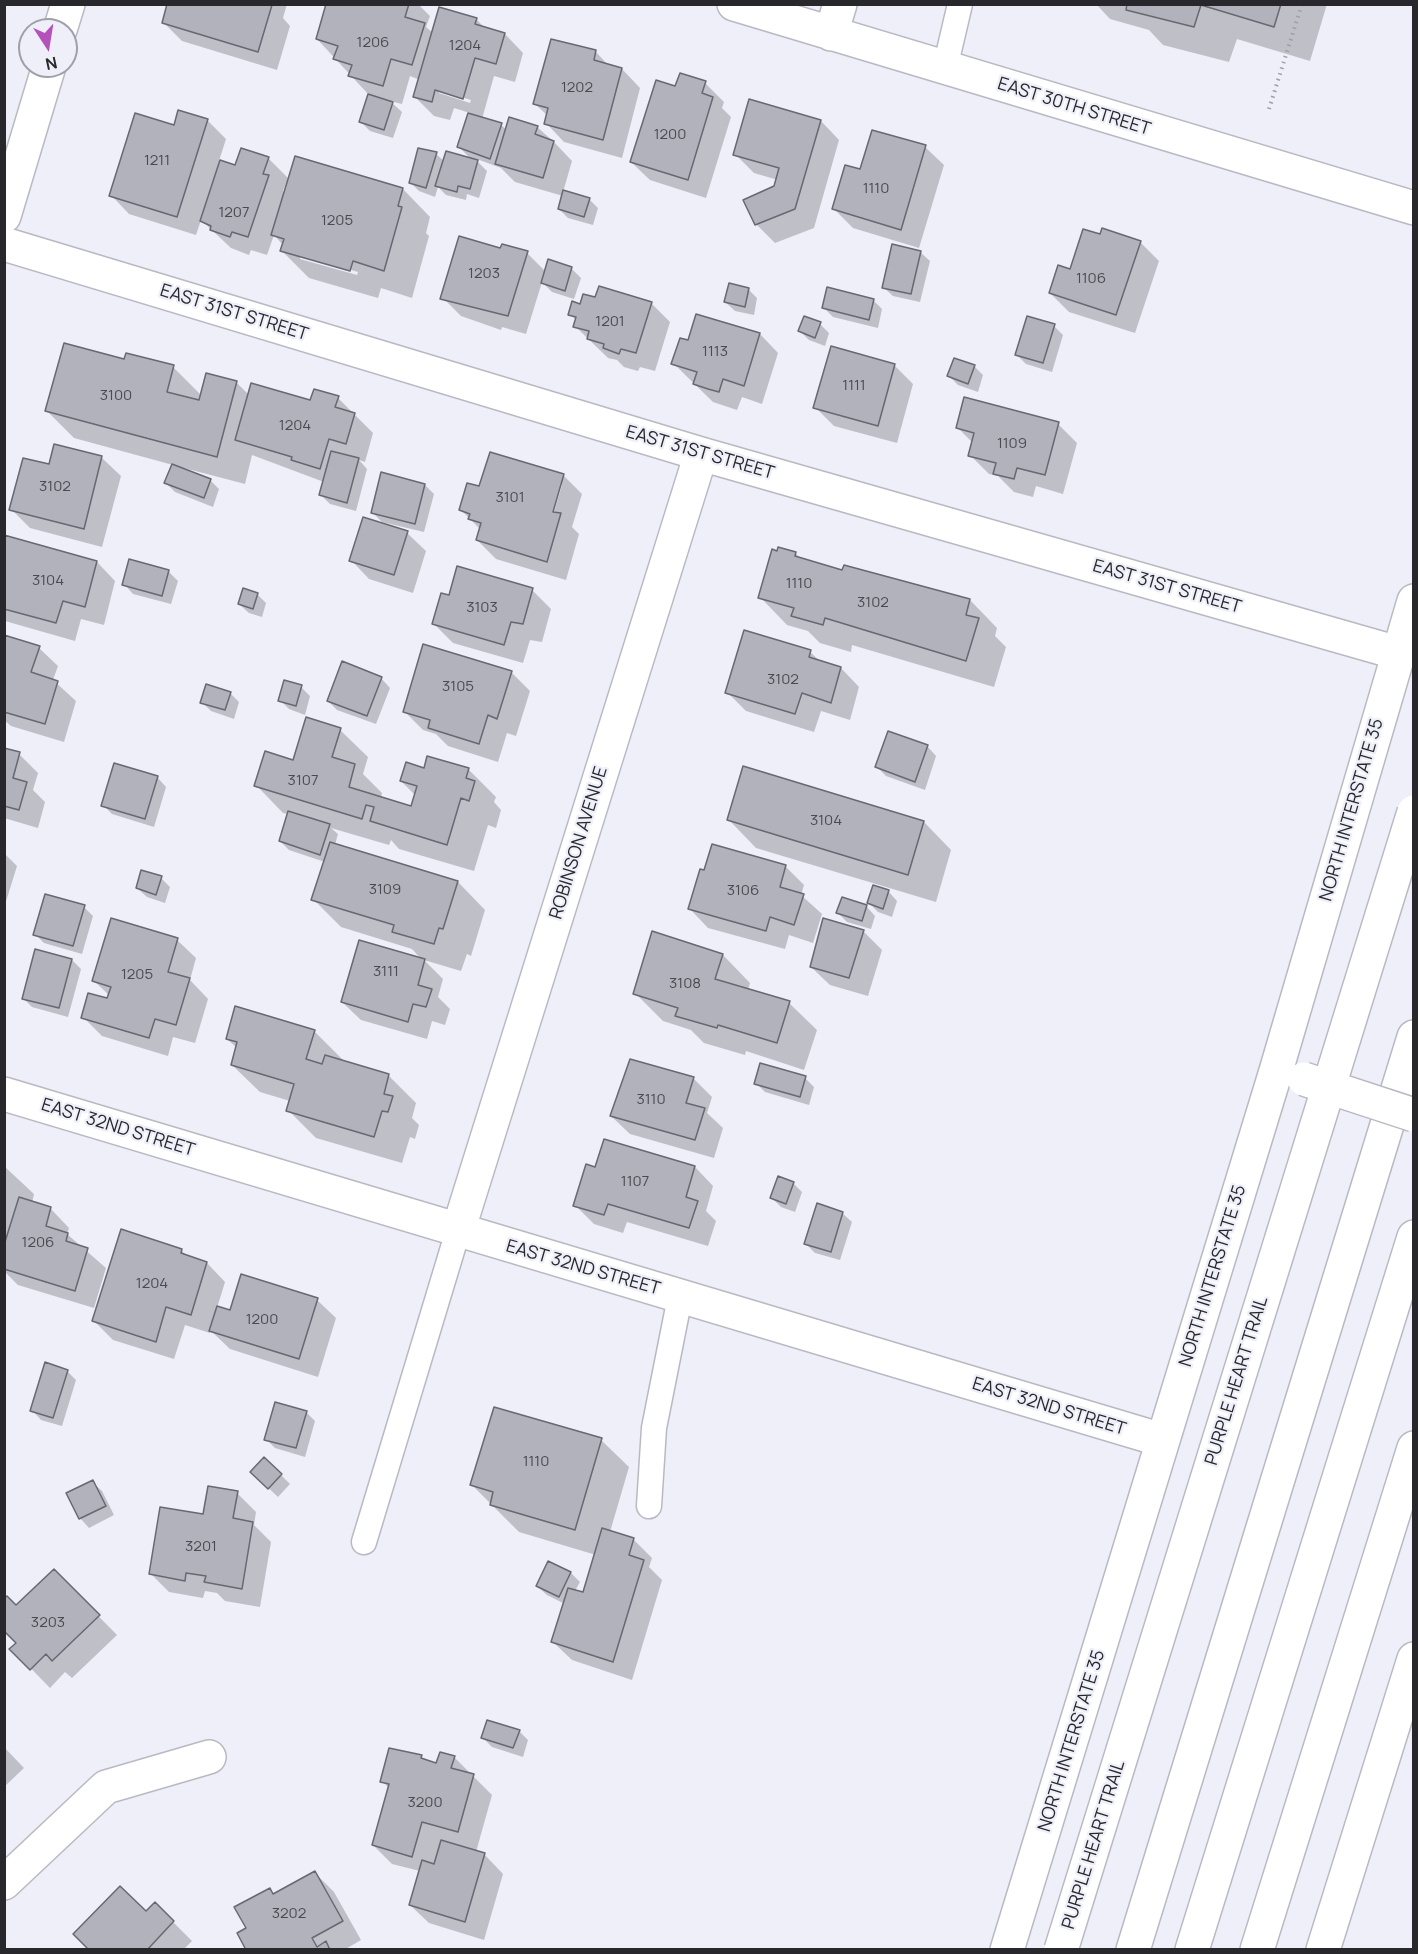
<!DOCTYPE html>
<style>
body{margin:0}
#map{position:relative;width:1418px;height:1954px;overflow:hidden;background:#efeffa;font-family:Manrope,sans-serif}
canvas{display:block}
.frame{position:absolute;inset:0;border:6px solid #28282c;pointer-events:none}
.north{position:absolute;left:18px;top:18px;width:60px;height:60px;box-sizing:border-box;background:#efeffa;border:2px solid #9f9fa8;border-radius:50%;rotate:168deg;font-size:16px;font-weight:700;line-height:24px;text-align:center;color:#28282c}
.north::after{content:'';display:block;margin:auto;width:21px;height:27px;background:#b452b9;clip-path:polygon(50% 0,100% 100%,50% 72%,0 100%)}
</style>
<div id="map">
<canvas width="1418" height="1954"></canvas>
<div class="frame"></div>
<div class="north">N</div>
</div>
<script>
const g = document.querySelector('canvas').getContext('2d');
g.lineJoin = 'round';
function paint(path, color) { g.fillStyle = color; g.fill(path, 'evenodd'); }
function strokePath(path, color, width, dash) { g.strokeStyle = color; g.lineWidth = width; g.lineCap = dash ? 'butt' : 'round'; g.setLineDash(dash || []); g.stroke(path); }
function drawText(font, color, halo, rows, align = 'center') {
  g.font = font + ' Manrope,sans-serif'; g.lineWidth = 4.5; g.setLineDash([]); g.textBaseline = 'middle'; g.strokeStyle = halo; g.fillStyle = color; for (const [text, x, y, turn = 0] of rows) {
    g.save(); g.translate(x, y); g.rotate((+turn || 0) * Math.PI / 180); g.textAlign = isNaN(turn) ? turn : align; if (halo) g.strokeText(text, 0, 0); g.fillText(text, 0, 0); g.restore();
  }
}
paint(new Path2D(`
 M169,4H287L283,18L290,26L277,70L182,41L164,23Z
 M328,4H418L430,16L426,27L433,33L476,19L486,29L505,34L523,53L515,82L494,76L482,119L501,125L507,130L537,127L554,142L572,161L563,192L589,199L598,208L593,225L568,218L559,209L563,196L515,182L501,168L474,158L487,171L479,198L467,194L466,200L446,195L438,187L435,197L419,191L410,182L436,154L444,161L472,160L459,147L470,113L454,108L450,120L434,116L415,97L420,80L410,76L402,104L390,101L402,112L393,138L370,131L361,122L369,95L317,39ZM439,90L471,100L470,103L439,93Z
 M1096,4H1327L1310,61L1237,39L1229,62L1163,45L1149,30L1110,19Z
 M596,52L609,66L622,69L640,88L622,158L564,142L546,123L548,116L535,104Z
 M705,83L724,102L722,108L731,117L706,198L650,180L631,162L676,88Z
 M207,120L226,139L219,161L236,167L242,150L269,159L288,178L283,191L285,194L296,158L403,189L430,217L426,233L429,236L412,298L381,288L378,298L309,278L282,251L283,245L274,235L267,255L251,250L249,255L231,248L201,220L196,235L129,214L111,195L175,127ZM300,255L358,272L357,275L300,259Z
 M821,121L839,140L814,228L775,243L756,224L778,180L754,173L735,154Z
 M925,147L944,165L919,248L853,228L834,209L861,171Z
 M1140,242L1159,261L1135,333L1069,312L1050,293L1070,271Z
 M501,250L527,253L546,272L549,261L572,269L581,278L574,299L552,292L542,282L526,334L502,327L501,330L461,316L442,297Z
 M920,252L930,261L920,302L893,296L883,287Z
 M748,289L757,298L754,315L735,311L725,302Z
 M596,299L651,303L670,322L655,371L640,367L638,371L624,367L617,360L608,358L575,326L577,321L570,314Z
 M873,300L882,309L878,328L833,317L824,308Z
 M820,324L829,333L825,346L809,340L800,331Z
 M1054,326L1063,335L1052,372L1026,364L1017,355Z
 M760,334L778,353L762,404L742,397L737,410L713,402L673,363L689,342Z
 M125,361L173,367L202,396L207,375L237,383L249,395L311,402L338,398L373,433L365,462L359,460L367,469L356,511L330,504L321,495L324,482L252,455L245,484L184,468L183,470L210,480L219,489L213,507L175,492L166,483L173,465L74,438L47,411Z
 M894,365L913,384L897,443L834,426L815,407Z
 M974,366L983,375L978,392L958,385L949,376Z
 M1058,424L1077,443L1063,494L1036,486L1033,497L1014,492L998,476L989,474L970,455L973,443L958,428Z
 M55,446L102,458L121,476L102,547L30,528L11,509L50,466Z
 M563,475L582,494L572,527L579,534L566,580L496,559L477,540L481,530L461,510L480,488ZM559,485H562L552,519L549,518Z
 M425,485L434,494L424,532L382,522L372,512Z
 M407,533L426,551L413,593L369,579L351,560Z
 M4,536L97,562L115,581L104,625L81,619L75,641L5,621Z
 M795,553L801,559L843,572L970,600L997,628L995,636L1006,647L994,687L852,645L851,652L820,643L808,631L787,625L760,597Z
 M130,561L169,572L178,581L171,604L133,594L124,584Z
 M532,590L551,609L542,642L530,640L523,663L453,643L434,624Z
 M257,594L266,603L262,617L249,613L239,604Z
 M4,637L39,648L58,666L53,680L76,701L64,742L11,726L4,720Z
 M810,652L821,662L841,668L859,687L850,720L821,711L814,732L746,711L727,692Z
 M511,672L530,691L516,736L507,733L498,762L448,746L436,734L423,730L404,711Z
 M381,678L390,688L376,724L337,710L328,701Z
 M301,687L310,696L305,715L289,709L280,700Z
 M230,693L239,702L234,719L211,711L202,702Z
 M340,730L368,757L363,774L382,793L381,798L412,808L415,795L401,781L425,770L468,769L496,797L494,802L501,810L496,828L488,825L474,871L399,849L391,840L389,845L331,828L338,834L335,845L458,882L485,910L471,956L467,954L461,971L424,960L443,979L438,997L450,1009L445,1025L432,1021L427,1039L361,1020L342,1002L422,960L412,949L341,927L313,899L325,862L289,850L280,841L288,814L283,813L256,785Z
 M927,746L936,756L925,790L886,776L877,767Z
 M4,749L19,754L38,773L33,790L45,802L38,828L4,818Z
 M744,768L924,822L951,850L936,902L756,848L729,820Z
 M157,777L166,787L154,827L112,814L103,805Z
 M4,853L17,866L4,908Z
 M785,866L804,885L801,895L822,914L813,943L789,935L785,949L708,928L690,909Z
 M161,878L170,887L165,903L147,897L137,888Z
 M888,891L897,901L892,917L878,912L869,903Z
 M866,906L875,916L871,929L847,922L838,913Z
 M84,907L93,916L82,954L44,943L35,934Z
 M863,931L882,950L868,996L830,985L811,967Z
 M653,933L723,955L750,983L748,990L789,1003L817,1030L804,1070L746,1051L745,1055L704,1043L691,1030L663,1021L635,993Z
 M177,940L196,958L190,980L208,999L195,1043L173,1037L168,1056L102,1036L83,1017L108,1000L110,996L94,981Z
 M72,960L81,969L68,1017L32,1007L23,998Z
 M314,1031L342,1059L341,1061L388,1075L416,1103L412,1118L419,1125L415,1139L410,1137L402,1163L316,1138L288,1110L290,1101L260,1092L232,1065L237,1048L227,1039Z
 M693,1078L712,1097L707,1113L723,1128L714,1158L630,1134L611,1116L619,1088Z
 M805,1078L814,1087L809,1105L765,1092L756,1083Z
 M4,1166L34,1194L32,1203L51,1209L69,1228L67,1234L106,1268L94,1308L18,1285L4,1271L7,1242L4,1241Z
 M695,1167L713,1186L706,1211L716,1221L708,1246L627,1222L623,1233L594,1224L575,1205L596,1169Z
 M793,1183L802,1192L795,1212L781,1207L772,1198Z
 M842,1213L852,1222L840,1260L815,1253L806,1244Z
 M181,1250L187,1256L207,1263L225,1282L217,1308L231,1311L317,1300L336,1318L318,1377L230,1349L210,1330V1333L185,1325L174,1359L113,1340L94,1321Z
 M67,1371L76,1380L62,1426L41,1420L32,1410Z
 M306,1412L315,1421L305,1457L275,1448L266,1439Z
 M601,1440L629,1467L610,1532L633,1539L652,1558L649,1567L662,1580L632,1680L572,1660L553,1642L565,1604L547,1595L537,1586L571,1573L580,1582L575,1591L584,1594L596,1555L519,1532L472,1485Z
 M281,1475L290,1484L278,1497L261,1481Z
 M92,1482L102,1491L114,1515L89,1528L80,1518Z
 M237,1493L256,1512L254,1525L271,1542L260,1607L225,1601L217,1593L205,1591L203,1598L169,1592L151,1574L204,1515Z
 M54,1571L117,1635L72,1678L65,1672L50,1688L12,1649L18,1643L16,1607Z
 M519,1731L528,1740L523,1757L492,1747L483,1738Z
 M4,1747L24,1768L4,1787Z
 M421,1757L437,1764L454,1757L492,1795L476,1852L485,1855L503,1874L484,1940L429,1923L410,1905L420,1871L392,1864L373,1845L389,1788L382,1781Z
 M315,1873L334,1892L361,1940L344,1950H247L249,1928L270,1889L275,1895Z
 M155,1904L192,1941L183,1950H91Z`), '#0003');
const building = new Path2D(`
 M167,4H269L272,5L258,52L162,23Z
 M326,4H409L405,17L425,23L412,65L391,59L383,86L348,76L352,65L333,59L338,46L316,39Z
 M1127,4H1281L1274,27L1201,5L1194,27L1126,10Z
 M439,7L477,18L475,24L505,33L496,64L475,58L463,99L435,90L432,102L413,97Z
 M551,39L596,50L594,60L622,68L603,140L544,124L548,108L533,104Z
 M680,73L706,81L702,93L713,97L688,180L630,162L656,80L675,86Z
 M368,94L393,102L384,130L359,122Z
 M749,99L821,120L795,209L755,225L743,200L774,186L779,168L733,155Z
 M178,110L208,119L177,217L109,196L135,113L174,125Z
 M468,113L502,123L490,159L457,147Z
 M509,117L538,126L535,134L554,141L543,178L495,164Z
 M872,130L926,145L901,230L832,209L845,165L860,169Z
 M241,148L269,157L263,174L269,175L248,237L232,232L230,237L210,230L211,226L200,221L220,160L235,165Z
 M418,148L437,152L426,188L409,183Z
 M446,151L478,160L470,189L458,186L457,192L435,186Z
 M295,156L403,188L398,206L402,207L384,271L353,261L350,271L280,251L284,239L271,235Z
 M563,190L590,198L584,217L558,209Z
 M1102,228L1141,241L1116,315L1049,293L1058,265L1070,269L1083,229L1100,234Z
 M459,236L500,248L502,244L528,251L508,316L440,299Z
 M892,244L921,251L911,294L882,288Z
 M548,259L572,267L565,291L541,283Z
 M729,283L749,288L745,307L724,302Z
 M599,286L652,302L636,353L621,349L619,354L603,348L604,344L587,339L589,331L573,327L576,317L568,315L572,301L580,304L583,294L595,297Z
 M827,287L874,299L869,320L822,308Z
 M696,314L760,333L744,386L723,379L719,392L708,389L693,384L697,372L671,364L680,338L688,340Z
 M804,316L821,322L815,338L798,331Z
 M1027,316L1055,324L1043,363L1015,355Z
 M64,343L124,359L126,353L174,365L167,392L199,400L206,373L237,381L217,457L45,411Z
 M831,346L895,364L878,426L813,408Z
 M954,358L975,365L968,384L947,376Z
 M251,383L310,400L314,389L339,396L335,407L355,413L346,444L329,439L320,469L291,460L292,457L235,440Z
 M964,397L1059,422L1045,475L1017,468L1014,479L993,474L996,463L968,456L974,433L956,428Z
 M54,444L102,456L84,529L9,510L23,458L49,464Z
 M331,451L359,458L347,503L319,495Z
 M490,452L564,474L553,512L561,513L547,562L476,540L481,523L468,519L470,514L459,510L467,483L479,486Z
 M172,464L211,479L204,498L164,483Z
 M381,472L425,484L415,524L371,513Z
 M363,517L408,531L394,575L349,561Z
 M4,535L97,561L85,607L63,601L56,623L4,609Z
 M778,547L796,552L795,556L842,570L844,565L970,599L966,615L979,618L966,661L825,618L823,625L791,616L794,608L758,598L772,549L777,551Z
 M129,559L169,570L162,596L122,585Z
 M457,566L533,588L523,624L511,622L504,645L432,624L441,593L449,595Z
 M243,588L258,593L253,609L238,604Z
 M744,630L811,650L809,657L841,667L831,703L802,693L795,714L725,693Z
 M4,635L40,646L31,672L58,681L45,724L4,712Z
 M423,644L512,671L497,719L488,715L479,744L428,728L430,720L403,712Z
 M342,661L382,677L367,716L327,701Z
 M284,680L302,685L296,706L278,701Z
 M206,684L231,692L225,710L200,703Z
 M306,717L341,728L332,757L355,764L349,787L411,806L417,786L400,781L406,762L424,768L427,756L469,768L466,778L475,781L469,801L461,798L447,845L370,821L374,807L366,805L362,819L254,786L265,751L293,760Z
 M888,731L928,745L915,782L875,767Z
 M4,748L20,752L13,778L27,782L19,810L4,806Z
 M114,763L158,776L145,819L101,806Z
 M743,766L924,821L908,875L727,820Z
 M288,811L330,824L320,855L279,841Z
 M330,842L458,881L443,929L439,928L434,944L392,932L394,925L311,900Z
 M712,844L786,865L780,887L804,894L794,925L770,917L766,931L688,909L700,869L704,870Z
 M141,870L162,876L156,895L136,888Z
 M873,885L889,890L883,909L867,903Z
 M45,894L85,905L73,946L33,935Z
 M842,897L867,905L862,921L836,913Z
 M111,918L178,938L168,972L190,978L176,1025L155,1019L149,1038L81,1018L88,993L107,998L111,987L92,981Z
 M823,918L864,930L849,978L810,967Z
 M652,931L723,954L715,979L790,1001L777,1043L718,1025L717,1028L675,1016L678,1008L633,994Z
 M359,940L425,959L418,985L432,989L426,1007L413,1004L408,1022L341,1002Z
 M35,949L72,959L59,1008L22,999Z
 M235,1006L315,1030L306,1059L322,1064L325,1055L389,1074L384,1094L393,1096L388,1112L382,1111L374,1137L286,1111L294,1084L231,1065L237,1042L226,1039Z
 M630,1059L694,1077L686,1103L705,1108L695,1140L610,1116Z
 M760,1063L806,1076L800,1097L754,1084Z
 M604,1139L695,1166L686,1197L698,1201L689,1228L608,1204L604,1215L573,1206L586,1164L595,1167Z
 M778,1176L794,1182L786,1204L770,1198Z
 M19,1197L51,1207L46,1226L68,1233L66,1241L88,1248L75,1291L4,1269V1245Z
 M817,1203L843,1212L831,1252L804,1244Z
 M121,1229L182,1249L181,1253L207,1262L191,1315L166,1307L156,1342L92,1321Z
 M241,1274L318,1298L299,1359L209,1331L217,1306L230,1310Z
 M45,1362L68,1370L53,1418L30,1411Z
 M275,1402L307,1411L296,1448L264,1440Z
 M494,1407L602,1438L575,1530L490,1505L493,1492L470,1485Z
 M264,1457L282,1474L268,1489L250,1472Z
 M93,1480L106,1506L79,1519L66,1493Z
 M208,1486L238,1491L233,1518L253,1522L242,1589L204,1582L206,1576L186,1573L185,1581L149,1574L160,1507L203,1514Z
 M602,1528L634,1538L629,1555L644,1560L613,1662L551,1642L568,1588L583,1592Z
 M548,1561L571,1572L559,1597L536,1586Z
 M54,1569L100,1615L52,1661L46,1654L30,1670L9,1649L16,1643L4,1631V1598L7,1596L16,1605Z
 M487,1720L520,1730L513,1748L481,1738Z
 M389,1748L422,1755L421,1758L436,1763L440,1752L455,1756L451,1768L474,1774L458,1832L422,1822L412,1857L372,1845L389,1784L380,1782Z
 M441,1840L485,1853L465,1922L409,1905L422,1860L434,1864Z
 M315,1871L343,1921L312,1938L317,1947L326,1941L330,1950H246L237,1933L246,1928L234,1907L270,1888L273,1894Z
 M120,1886L146,1911L155,1902L174,1921L147,1950H89L73,1934Z`);
paint(building, '#b1b2bc');
strokePath(building, '#676871', 1.5);
const service = new Path2D(`
 M945,68L960,4
 M649,1506L654,1428L680,1297
 M364,1542L458,1231`);
const minor = new Path2D(`
 M734,4L1414,208
 M60,30L68,4
 M831,34L840,4
 M4,216L49,66
 M4,244L701,454L1398,653
 M4,1094L1162,1440
 M458,1231L701,454
 M4,1883L106,1787L209,1757`);
const secondary = new Path2D(`
 M1007,1950L1276,1071L1414,601
 M1323,1950L1414,1659`);
const motorway = new Path2D(`
 M1133,1950L1414,1037
 M1192,1950L1414,1237
 M1257,1950L1414,1448`);
strokePath(service, '#b9b9c3', 27);
strokePath(minor, '#b9b9c3', 36);
strokePath(secondary, '#b9b9c3', 36);
strokePath(motorway, '#b9b9c3', 36);
strokePath(new Path2D(`
 M1269,109L1302,4`), '#9f9fa7', 4, [1.5, 4.5]);
strokePath(service, '#fff', 24);
strokePath(minor, '#fff', 33);
strokePath(secondary, '#fff', 33);
strokePath(motorway, '#fff', 33);
const tertiaryBridge = new Path2D(`
 M1304,1079L1414,1115`);
const motorwayBridge = new Path2D(`
 M1061,1950L1414,812`);
strokePath(tertiaryBridge, '#b9b9c3', 36, []);
strokePath(motorwayBridge, '#b9b9c3', 36, []);
strokePath(tertiaryBridge, '#fff', 33);
strokePath(motorwayBridge, '#fff', 33);
drawText('15px', '#4a4a50', null, [
 ["1206",373,43],
 ["1204",465,46],
 ["1202",577,88],
 ["1200",670,135],
 ["1211",157,161],
 ["1110",876,189],
 ["1207",234,213],
 ["1205",337,221],
 ["1203",484,274],
 ["1106",1091,279],
 ["1201",610,322],
 ["1113",715,352],
 ["1111",854,386],
 ["3100",116,396],
 ["1204",295,426],
 ["1109",1012,444],
 ["3102",55,487],
 ["3101",510,498],
 ["3104",48,581],
 ["1110",799,584],
 ["3102",873,603],
 ["3103",482,608],
 ["3102",783,680],
 ["3105",458,687],
 ["3107",303,781],
 ["3104",826,821],
 ["3109",385,890],
 ["3106",743,891],
 ["3111",386,972],
 ["1205",137,975],
 ["3108",685,984],
 ["3110",651,1100],
 ["1107",635,1182],
 ["1206",38,1243],
 ["1204",152,1284],
 ["1200",262,1320],
 ["1110",536,1462],
 ["3201",201,1547],
 ["3203",48,1623],
 ["3200",425,1803],
 ["3202",289,1914]
]);
drawText('18px', '#28282c', '#efeffa', [
 ["EAST 30TH STREET",1074,107,17],
 ["EAST 31ST STREET",234,313,17],
 ["EAST 31ST STREET",700,453,16],
 ["EAST 31ST STREET",1167,587,16],
 ["NORTH INTERSTATE 35",1352,810,-74],
 ["ROBINSON AVENUE",579,843,-73],
 ["EAST 32ND STREET",118,1128,17],
 ["EAST 32ND STREET",583,1268,16],
 ["NORTH INTERSTATE 35",1213,1276,-73],
 ["PURPLE HEART TRAIL",1237,1381,-73],
 ["EAST 32ND STREET",1049,1407,17],
 ["NORTH INTERSTATE 35",1072,1741,-73],
 ["PURPLE HEART TRAIL",1094,1845,-73]
]);
</script>
